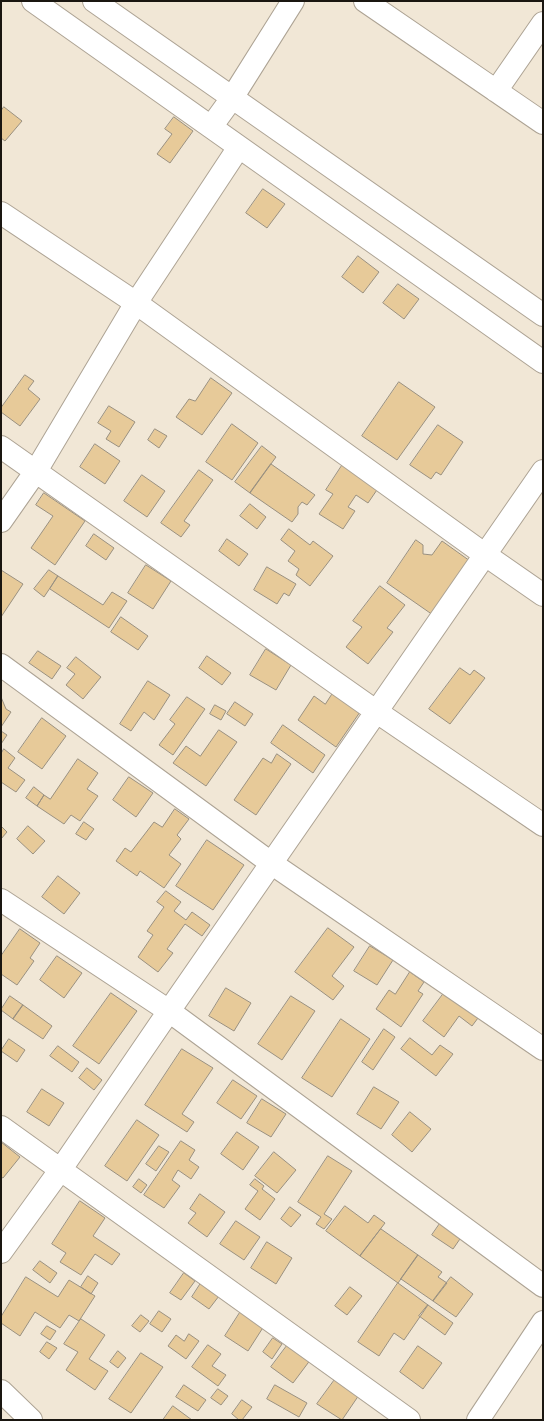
<!DOCTYPE html>
<style>
body{margin:0}
#map{position:relative;width:544px;height:1421px;overflow:hidden;background:#f1e7d6;font-family:"Fira Sans",sans-serif}
canvas{display:block}
.frame{position:absolute;inset:0;border:2px solid #1a1610;pointer-events:none}
</style>
<div id="map">
<canvas width="544" height="1421"></canvas>
<div class="frame"></div>
</div>
<script>
const g = document.querySelector('canvas').getContext('2d');
g.lineJoin = 'round';
function paint(path, color) { g.fillStyle = color; g.fill(path, 'evenodd'); }
function strokePath(path, color, width, dash) { g.strokeStyle = color; g.lineWidth = width; g.lineCap = dash ? 'butt' : 'round'; g.setLineDash(dash || []); g.stroke(path); }
const building = new Path2D(`
 M4,107L22,121L5,141L1,138V111Z
 M174,117L193,131L170,163L157,154L172,134L165,129Z
 M263,189L285,204L267,228L246,213Z
 M358,256L379,272L363,293L342,277Z
 M398,284L419,299L404,319L383,303Z
 M25,375L34,381L28,389L40,399L20,426L1,412V408Z
 M211,378L232,393L202,435L176,417L189,399L195,401Z
 M399,382L435,407L397,460L362,436Z
 M109,406L135,422L119,447L106,439L111,431L98,423Z
 M232,424L258,443L232,480L206,462Z
 M438,425L463,442L441,475L436,472L431,479L410,465Z
 M155,429L167,436L159,448L148,440Z
 M95,444L120,461L105,484L80,467Z
 M262,446L276,457L250,493L235,482Z
 M345,461L381,484L368,503L356,495L348,507L355,511L343,529L319,514L333,494L326,490Z
 M271,464L315,495L307,505L302,502L298,507V514L292,522L250,493Z
 M199,470L213,480L184,521L190,525L181,537L161,523Z
 M142,475L165,491L147,517L124,501Z
 M44,493L85,521L55,565L31,548L53,516L36,505Z
 M250,504L266,517L257,529L240,516Z
 M289,529L310,545L313,541L333,556L310,586L296,575L299,569L288,561L295,551L281,540Z
 M94,534L114,548L106,560L86,546Z
 M227,539L248,554L239,566L219,551Z
 M416,540L423,545V554L432,555L442,541L470,561L433,615L387,583Z
 M146,565L171,581L153,609L128,593Z
 M267,567L296,584L289,596L284,593L277,604L254,590Z
 M1,570L23,584L1,617Z
 M49,570L58,576L44,597L34,589Z
 M58,576L103,605L112,592L127,601L109,628L50,589Z
 M380,586L405,605L387,628L393,632L368,664L346,647L362,627L353,621Z
 M121,617L148,636L138,650L111,632Z
 M266,649L291,665L276,690L250,675Z
 M38,651L61,666L52,679L29,663Z
 M207,656L231,673L222,685L199,668Z
 M76,657L101,677L83,699L66,685L75,674L67,668Z
 M460,668L470,675L474,670L485,678L450,724L429,709Z
 M148,681L170,695L154,720L144,712L131,731L120,724Z
 M333,693L360,712L336,747L298,720L314,696L325,704Z
 M1,697L6,709L11,712L1,727Z
 M187,697L205,709L173,755L159,745L175,724L170,720Z
 M235,702L253,714L245,726L227,714Z
 M215,705L226,711L221,720L210,714Z
 M42,718L66,736L42,769L18,752Z
 M283,725L325,755L313,773L271,743Z
 M219,730L237,742L206,786L173,763L186,746L200,756Z
 M1,731L7,735L1,744Z
 M4,749L15,758L8,768L25,780L16,792L1,782V754Z
 M277,754L291,764L256,815L234,800L263,758L271,763Z
 M78,759L98,773L87,789L98,796L80,821L71,815L64,824L37,806L44,795L50,799Z
 M129,777L153,793L136,817L113,800Z
 M34,787L44,795L37,806L26,798Z
 M175,809L189,819L177,835L181,839L169,855L181,864L164,888L140,871L137,876L116,861L125,848L131,852L154,822L162,827Z
 M84,822L94,829L86,840L76,834Z
 M1,826L7,832L1,839Z
 M28,826L45,841L33,854L17,839Z
 M207,840L244,865L213,910L176,886Z
 M58,876L80,893L64,914L42,897Z
 M166,891L181,902L174,911L186,920L192,912L210,925L202,936L185,924L167,949L173,953L158,972L138,957L153,935L147,931L164,907L157,902Z
 M328,928L354,947L332,976L344,986L333,1000L295,972Z
 M20,929L40,943L30,958L34,961L17,985L1,974V956Z
 M370,946L393,960L377,985L354,971Z
 M57,956L82,973L64,998L40,980Z
 M410,972L424,982L418,991L423,994L401,1027L376,1009L389,990L395,994Z
 M226,988L251,1003L234,1031L209,1016Z
 M111,993L137,1011L99,1064L73,1046Z
 M444,993L478,1018L472,1026L459,1016L444,1037L423,1021Z
 M10,996L23,1005L13,1019L1,1010Z
 M291,996L315,1011L282,1060L258,1044Z
 M23,1005L52,1026L43,1039L13,1019Z
 M341,1019L370,1039L332,1097L302,1078Z
 M384,1029L395,1037L373,1070L362,1062Z
 M410,1038L432,1055L440,1045L453,1054L436,1076L401,1049Z
 M9,1039L25,1050L17,1062L1,1051Z
 M58,1046L79,1062L72,1072L50,1056Z
 M182,1049L213,1068L182,1114L194,1122L187,1132L145,1105Z
 M87,1068L102,1080L94,1090L79,1078Z
 M233,1080L257,1096L241,1119L217,1103Z
 M374,1087L399,1102L381,1129L357,1114Z
 M42,1089L64,1103L49,1126L27,1112Z
 M262,1099L286,1114L271,1137L247,1123Z
 M410,1112L431,1129L412,1152L392,1135Z
 M137,1120L159,1135L127,1181L105,1166Z
 M237,1132L259,1147L243,1170L221,1154Z
 M181,1141L195,1150L189,1160L199,1167L191,1179L178,1170L172,1180L180,1186L164,1208L144,1195Z
 M1,1142L20,1157L3,1178L1,1177Z
 M159,1146L169,1152L156,1171L146,1164Z
 M274,1152L296,1170L277,1193L255,1176Z
 M328,1156L352,1171L324,1214L332,1219L324,1229L316,1224L321,1217L298,1202Z
 M139,1179L147,1185L141,1193L133,1187Z
 M255,1179L264,1186L262,1189L275,1199L260,1220L245,1209L258,1191L250,1185Z
 M200,1194L225,1212L207,1237L188,1223L196,1213L190,1209Z
 M80,1201L105,1218L93,1236L120,1254L112,1265L95,1254L81,1275L60,1262L66,1253L52,1244Z
 M345,1206L368,1223L374,1215L385,1223L360,1256L326,1231Z
 M290,1207L301,1215L291,1227L281,1219Z
 M236,1221L260,1237L244,1260L220,1244Z
 M441,1222L462,1236L453,1249L432,1235Z
 M381,1229L418,1255L398,1283L360,1256Z
 M267,1242L292,1258L276,1284L251,1268Z
 M418,1255L442,1272L438,1277L447,1283L433,1301L401,1279Z
 M40,1261L57,1273L50,1283L33,1270Z
 M184,1273L195,1281L181,1300L170,1293Z
 M88,1276L98,1283L91,1294L81,1287Z
 M26,1277L58,1297L69,1280L95,1296L79,1321L69,1315L60,1328L35,1312L20,1336L1,1323V1317Z
 M451,1277L473,1294L456,1317L433,1301Z
 M201,1283L219,1296L209,1309L192,1297Z
 M398,1283L428,1305L404,1340L394,1333L379,1356L358,1342Z
 M350,1287L362,1296L347,1315L335,1306Z
 M428,1305L453,1323L445,1335L419,1316Z
 M159,1311L171,1319L162,1332L150,1324Z
 M241,1311L264,1326L248,1351L225,1336Z
 M141,1315L149,1321L140,1332L132,1326Z
 M81,1319L105,1335L89,1359L108,1371L95,1390L66,1370L78,1352L64,1344Z
 M47,1326L56,1331L50,1340L41,1334Z
 M189,1334L199,1341L186,1359L168,1346L176,1335L184,1341Z
 M273,1338L282,1344L272,1359L263,1352Z
 M47,1342L57,1348L49,1359L40,1352Z
 M289,1343L311,1359L293,1383L271,1367Z
 M208,1345L221,1354L212,1366L226,1375L218,1386L192,1367Z
 M418,1346L442,1363L423,1389L400,1372Z
 M118,1351L126,1358L118,1368L110,1362Z
 M141,1353L163,1367L131,1413L109,1399Z
 M336,1378L359,1395L342,1420L317,1404Z
 M184,1385L206,1400L198,1411L176,1397Z
 M275,1385L307,1403L299,1417L267,1399Z
 M218,1389L228,1396L221,1405L211,1398Z
 M242,1400L252,1407L242,1420H239L232,1414Z
 M173,1406L192,1420H163Z`);
paint(building, '#e7ca99');
strokePath(building, '#999080', 1);
const minor = new Path2D(`
 M33,1L543,362
 M94,1L543,315
 M365,1L543,123
 M496,91L543,23
 M211,127L232,98L293,1
 M1,213L136,303L484,554L543,595
 M1,447L377,712L543,825
 M1,521L36,471L136,303L239,147
 M1,665L271,863L543,1049
 M1,900L169,1011L543,1286
 M1,1127L409,1420
 M1,1252L61,1169L169,1011L543,471
 M478,1420L543,1322`);
const major = new Path2D(`
 M1,1391L31,1420`);
strokePath(minor, '#ada394', 24);
strokePath(major, '#ada394', 24);
strokePath(minor, '#fff', 22);
strokePath(major, '#fff', 22);
</script>
